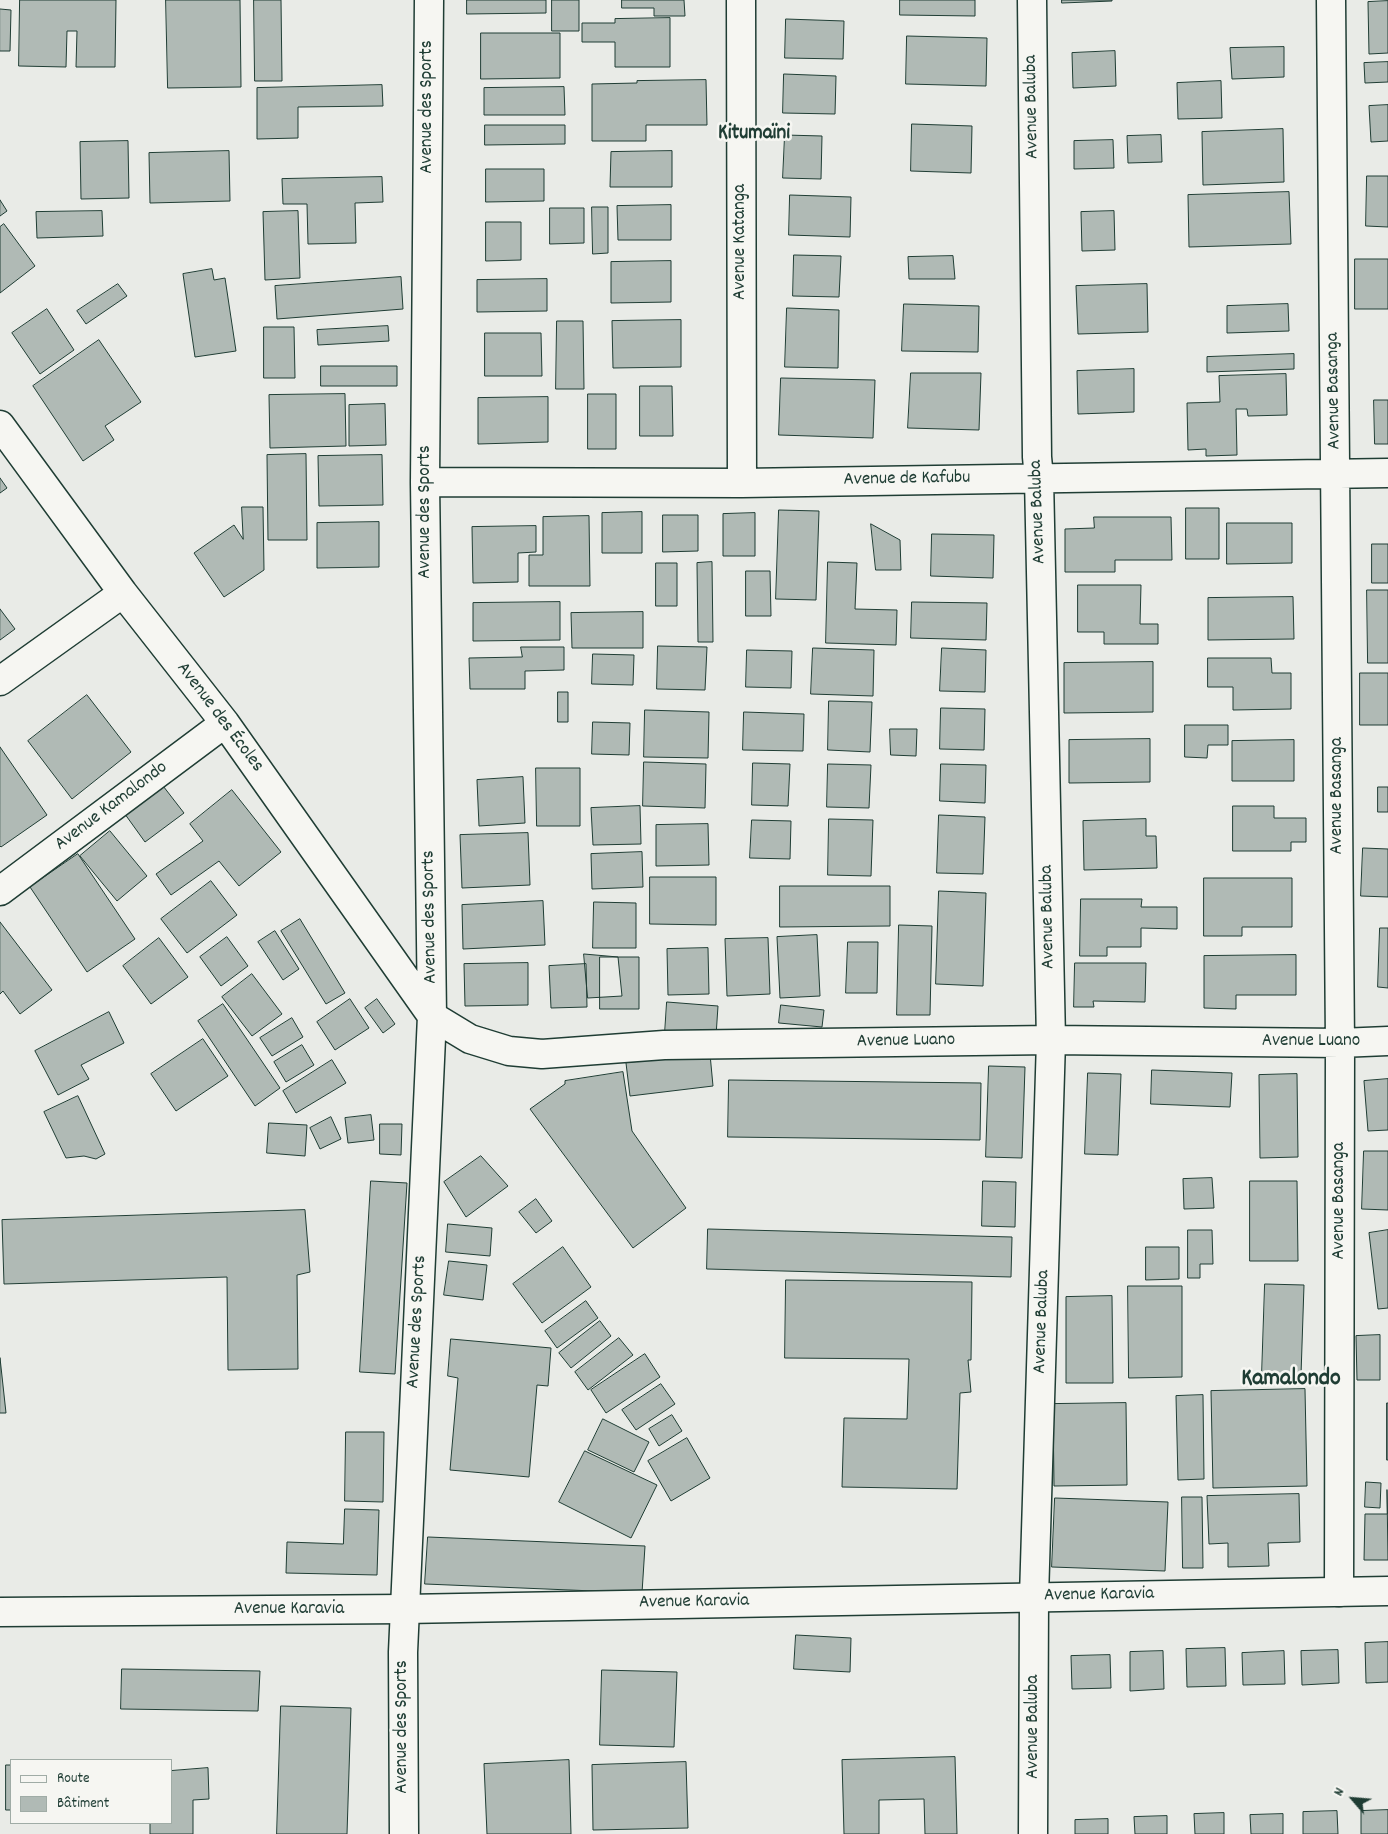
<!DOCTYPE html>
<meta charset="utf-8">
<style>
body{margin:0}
#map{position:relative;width:1388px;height:1834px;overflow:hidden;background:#e9ebe7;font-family:Dekko,sans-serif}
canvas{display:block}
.legend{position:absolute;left:10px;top:1759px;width:162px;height:65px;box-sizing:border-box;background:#f6f6f2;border:1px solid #a0aca6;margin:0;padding:6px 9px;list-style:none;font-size:15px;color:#1f3d34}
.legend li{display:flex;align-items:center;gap:10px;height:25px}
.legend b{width:25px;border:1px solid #a0aca6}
.north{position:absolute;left:1328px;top:1774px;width:50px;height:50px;-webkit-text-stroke:4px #f6f6f2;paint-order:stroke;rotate:297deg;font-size:14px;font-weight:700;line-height:20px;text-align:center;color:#1f3d34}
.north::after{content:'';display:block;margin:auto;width:18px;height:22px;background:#1f3d34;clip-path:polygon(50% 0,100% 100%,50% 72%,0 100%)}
</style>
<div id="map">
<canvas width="1388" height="1834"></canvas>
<ul class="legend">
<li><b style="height:6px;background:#f6f6f2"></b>Route</li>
<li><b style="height:14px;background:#b0bab5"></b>Bâtiment</li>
</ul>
<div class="north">N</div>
</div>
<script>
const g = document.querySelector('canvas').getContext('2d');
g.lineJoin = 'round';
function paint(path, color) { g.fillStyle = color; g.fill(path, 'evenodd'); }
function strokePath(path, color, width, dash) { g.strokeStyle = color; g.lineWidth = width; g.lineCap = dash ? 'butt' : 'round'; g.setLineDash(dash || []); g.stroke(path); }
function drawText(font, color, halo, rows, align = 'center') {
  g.font = font + ' Dekko,sans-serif'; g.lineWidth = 5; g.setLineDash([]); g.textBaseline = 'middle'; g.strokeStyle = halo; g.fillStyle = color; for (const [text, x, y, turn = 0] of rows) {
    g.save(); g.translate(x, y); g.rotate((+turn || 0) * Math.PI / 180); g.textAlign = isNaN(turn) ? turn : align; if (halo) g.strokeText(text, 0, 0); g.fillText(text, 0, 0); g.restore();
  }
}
const building = new Path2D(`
 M20,0H116L115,67H76L77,31H67L66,67L19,66Z
 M166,0H240L241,87L168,88Z
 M254,0H281L282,81H255Z
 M467,0H546V13L467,14Z
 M552,0H579V31H552Z
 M622,0H684L685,16H654V8H622Z
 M900,0H975V16L900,15Z
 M1062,0H1112V1L1062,3Z
 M1388,1V53L1369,54L1368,2Z
 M0,9L11,10L10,51H0Z
 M670,18V67H615V42H582V23H615V19Z
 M786,19L844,21L843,59L785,58Z
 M481,33H560V78L481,79Z
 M907,36L987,38L986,86L906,84Z
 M1284,47V77L1232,79L1230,48Z
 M1115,51L1116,86L1073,88L1072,53Z
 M1388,62V82L1365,83L1364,63Z
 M784,74L836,76L835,114L783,113Z
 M706,80L707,125H646V141H592V84L637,83V81Z
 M1221,81L1222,118L1178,119L1177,83Z
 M382,85L383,106L298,107V138L257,139V88Z
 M564,87L565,115H484V88Z
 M1388,105V141L1371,142L1369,106Z
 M912,124L972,126L971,173L911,171Z
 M485,125H565V144L485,145Z
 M1283,129L1284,182L1203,185L1202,132Z
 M785,135L822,136L821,179L783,178Z
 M1161,135L1162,162L1128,163L1127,136Z
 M1113,140L1114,168L1074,169V141Z
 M128,141L129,198L81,199L80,142Z
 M229,151L230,201L150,203L149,153Z
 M672,151V187H610L611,152Z
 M486,169H544V201L486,202Z
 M1367,176H1388V227L1366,226Z
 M382,177L383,202L355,203L356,243L308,244L307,204H283L282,179Z
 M1289,192L1291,244L1189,247L1188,195Z
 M790,195L851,197L850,237L789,235Z
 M0,200L7,211L0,216Z
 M671,205V240H618L617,206Z
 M592,207H608V253L593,254Z
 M550,208H584V243L550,244Z
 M102,211L103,236L37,238L36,212Z
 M298,211L300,278L265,280L263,212Z
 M1114,211L1115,250L1082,251L1081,212Z
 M486,222H521V260L486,261Z
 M4,224L35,266L0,293V227Z
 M794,255L841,256L839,297L793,296Z
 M953,256L955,279H909L908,257Z
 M1355,259H1388V309H1355Z
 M671,261V302L611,303V262Z
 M212,269L214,280L225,278L236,351L195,357L183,274Z
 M401,277L403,309L277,319L275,286Z
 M547,279V311L477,312V280Z
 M118,284L127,296L86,324L77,311Z
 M1147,284L1148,332L1078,334L1076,286Z
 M904,304L979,306L978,352L902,351Z
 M1288,304L1289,331L1227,333V306Z
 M787,308L839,310L838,368L785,367Z
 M47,309L74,350L40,374L12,333Z
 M681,320V367L613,368L612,321Z
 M557,321H583L584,389H556Z
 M388,326L389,341L318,345L317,330Z
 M264,327H294L295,378H264Z
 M485,333H541L542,376H485Z
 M99,340L141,402L105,426L114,440L83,461L33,386Z
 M1294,354V369L1207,372V357Z
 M321,366H397V386H321Z
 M1134,369V412L1078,414L1077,371Z
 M911,373H981L979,430L908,428Z
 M1286,374L1287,415L1248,416L1247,409H1236L1237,455L1206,456V449L1188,450L1187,403L1220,402L1219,376Z
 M781,378L875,380L873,438L779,435Z
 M640,386H672L673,436H640Z
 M345,394L346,446L270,448L269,395Z
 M588,394H616V449H588Z
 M548,397V442L478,444V398Z
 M1374,400H1388V444H1375Z
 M385,404L386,445L349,446V405Z
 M306,454L307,540H268L267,455Z
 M382,455L383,505L319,506L318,456Z
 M0,478L7,488L0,493Z
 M242,507H263L264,570L224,597L194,553L234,525L243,539Z
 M1186,508H1219V559H1186Z
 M779,510L819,511L816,600L776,599Z
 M642,512V553H602V513Z
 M755,513V556H723V514Z
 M663,515H698V551L663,552Z
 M589,516L590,586H529V555H543V517Z
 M1094,517H1171L1172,560H1115V572H1065V529L1094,528Z
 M379,522V567L317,568V523Z
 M1227,523H1292V563L1227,564Z
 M871,524L900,540L901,570H876Z
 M536,526V552L518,553V582L473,583L472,527Z
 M932,534L994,535L993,578L931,576Z
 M1372,544H1388V583H1372Z
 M712,562L713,642H698L697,563Z
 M828,562L857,563L855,609L897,610L896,645L826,643Z
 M656,563H677V606H656Z
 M746,571H770L771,616H746Z
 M1078,585H1141L1140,624H1158V644H1104V632H1078Z
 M1367,590H1388V663H1368Z
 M1293,597L1294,639L1208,640V598Z
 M560,602V640L473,641V603Z
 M912,602L987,603L986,640L911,638Z
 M0,609L15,629L0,640Z
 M643,612V648H572L571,613Z
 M658,646L707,647L705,690L657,689Z
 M521,647H564V670L525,671V689H470L469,658L522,657Z
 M813,648L874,650L873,696L811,694Z
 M942,648L986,650L985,692L940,691Z
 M747,650L792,651L791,688L746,687Z
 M593,654L634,655L633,685L592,684Z
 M1208,658H1271L1272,673H1291V709L1233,710V687H1208Z
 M1153,662V712L1064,713V663Z
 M1360,673H1388V725H1360Z
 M558,692H568V722H558Z
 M87,695L131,752L72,799L28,741Z
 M829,701L872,702L870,752L828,750Z
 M941,708L985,709L984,750L940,749Z
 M645,710L709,712L708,758L644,757Z
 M744,712L804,714L803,751L743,750Z
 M593,722L630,723L629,755L592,754Z
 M1185,725H1228V745H1208L1207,758L1185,757Z
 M890,729H917L916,756L891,755Z
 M1150,739V782L1069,783V740Z
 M1294,740V781H1232V741Z
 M0,747L47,815L1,847L0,846Z
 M644,762L706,764L705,808L643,806Z
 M753,763L790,764L788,806L752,805Z
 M828,764L871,765L869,808L827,807Z
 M941,764L986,765L985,803L940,801Z
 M536,768H580V826H537Z
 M523,777L525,823L479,826L477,780Z
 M160,782L184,813L145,842L122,810Z
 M1378,787H1388V812H1378Z
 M232,790L281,852L239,886L219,861L171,895L156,874L203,841L190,824Z
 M640,806L641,844L593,845L591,808Z
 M1233,806H1274V818H1306V842H1291V851H1233Z
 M939,815L985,817L983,874L937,873Z
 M829,819L873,820L871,876L828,875Z
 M1146,819V836H1156L1157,868L1084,870L1083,821Z
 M752,820L791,821L790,859L750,858Z
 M708,824L709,865L656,866V825Z
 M110,831L147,876L117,901L80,856Z
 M528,833L530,885L462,888L460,835Z
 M1363,848L1388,849V897L1361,896Z
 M642,852L643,887L592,889L591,854Z
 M78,854L135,939L87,972L30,887Z
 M650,877H716V925L650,924Z
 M1204,878H1292V927H1242V936H1204Z
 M211,881L237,915L187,953L161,919Z
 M780,886H890V926L780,927Z
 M939,891L986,893L983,986L936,984Z
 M1081,899H1142L1141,907H1177V929L1141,928V947H1107V956H1080Z
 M543,901L545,945L463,949L462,905Z
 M594,902L636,903V948H593Z
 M300,919L345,993L326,1004L281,931Z
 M0,922L52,990L20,1014L3,991L0,994Z
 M899,925L932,926L930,1015H897Z
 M1380,928H1388V988L1378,987Z
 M275,931L299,969L283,980L258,942Z
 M817,935L820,996L780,998L777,937Z
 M227,937L248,966L221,986L200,957Z
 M159,938L188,977L151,1004L123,966Z
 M768,938L770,994L727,996L725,939Z
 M848,942H878L877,993H846Z
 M708,948L709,994L668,995L667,949Z
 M584,954L618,957L622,996L588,998Z
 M1296,955V995H1236V1009L1204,1008V956Z
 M600,957H639V1009H600Z
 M528,963V1005L465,1006L464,964Z
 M1075,963H1146L1145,1002L1093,1001L1094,1007H1074Z
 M586,964L587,1007L551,1008L549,966Z
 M252,974L282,1014L252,1036L222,997Z
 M350,999L369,1028L335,1050L317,1022Z
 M377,999L395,1024L383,1033L365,1008Z
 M667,1002L718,1006L716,1036L665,1033Z
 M223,1004L280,1088L255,1106L198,1021Z
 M781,1005L824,1010L822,1027L779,1023Z
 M109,1012L124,1043L81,1065L89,1079L58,1095L35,1051Z
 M292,1018L303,1037L272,1056L260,1038Z
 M203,1039L228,1076L176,1111L151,1074Z
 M302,1045L314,1065L286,1082L274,1062Z
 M710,1054L713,1086L630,1096L626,1063Z
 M332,1060L346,1083L296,1113L283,1091Z
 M989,1066L1025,1067L1022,1158L986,1157Z
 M1152,1070L1232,1073L1230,1107L1151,1104Z
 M623,1072L632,1131L686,1208L633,1248L530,1109L565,1084V1081Z
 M1088,1073L1121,1074L1118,1155L1085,1154Z
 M1297,1074L1298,1157L1260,1158L1259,1075Z
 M1388,1079V1130L1368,1131L1364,1081Z
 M729,1080L981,1083L980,1140L728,1137Z
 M78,1096L105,1154L96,1159L84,1156L66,1158L44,1112Z
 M371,1115L374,1140L348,1143L345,1118Z
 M331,1117L341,1139L320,1149L310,1128Z
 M269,1123L307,1125L305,1156L267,1153Z
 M380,1124H402L401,1155L380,1154Z
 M1364,1151H1388V1210L1362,1209Z
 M481,1156L508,1186L466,1217L444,1182Z
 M1212,1178L1214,1208L1184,1209L1183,1179Z
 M371,1181L407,1183L395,1374L360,1372Z
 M983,1181L1016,1182L1015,1227L982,1226Z
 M1250,1181H1297L1298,1261H1250Z
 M536,1199L552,1221L536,1233L519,1212Z
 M305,1210L310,1272L297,1275L298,1369L228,1370L227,1277L4,1284L2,1220Z
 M448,1224L492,1228L490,1256L446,1252Z
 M708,1229L1012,1237L1011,1277L707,1269Z
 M1188,1230H1212L1213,1264H1200V1278H1188Z
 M1388,1230V1308L1378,1309L1369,1233Z
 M563,1247L591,1287L542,1323L513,1284Z
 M1146,1247H1179V1279L1146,1280Z
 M449,1261L487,1265L483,1300L444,1295Z
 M786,1280L972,1282L971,1360H968L971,1392L960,1393L957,1489L842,1487L844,1418L907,1419L909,1359L785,1358Z
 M1265,1284L1304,1285L1301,1375L1262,1374Z
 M1128,1286H1182V1377L1129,1378Z
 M1112,1296L1113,1383H1066V1297Z
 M586,1301L598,1318L557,1348L545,1331Z
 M600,1321L611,1336L571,1368L559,1353Z
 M1380,1335V1380H1357L1356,1336Z
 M619,1338L633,1355L588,1390L575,1372Z
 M451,1339L551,1348L548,1386L537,1385L529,1477L450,1470L458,1378L448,1376Z
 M645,1354L660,1377L606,1413L591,1390Z
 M0,1358L6,1413H0Z
 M661,1384L675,1404L636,1430L622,1410Z
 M1305,1389L1307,1486L1213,1488L1211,1391Z
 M1203,1395L1204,1479L1178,1480L1176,1396Z
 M1126,1403L1127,1485L1054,1486L1053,1404Z
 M1387,1403H1388V1460H1387Z
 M672,1415L682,1431L659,1446L649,1429Z
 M603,1419L649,1442L634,1472L588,1450Z
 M346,1432H384L383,1502L345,1501Z
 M687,1438L710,1478L671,1501L648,1461Z
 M585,1451L657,1485L631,1538L559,1502Z
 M1366,1482L1381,1483L1380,1508L1365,1507Z
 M1387,1490L1388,1560H1364L1365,1514H1387Z
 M1299,1494L1300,1542L1268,1543L1269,1566L1228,1567V1543L1209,1544L1207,1496Z
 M1182,1497H1202L1203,1568H1183Z
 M1055,1498L1168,1502L1165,1571L1052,1567Z
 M345,1509L379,1510L377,1575L286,1573L287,1542L343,1544Z
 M428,1537L645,1546L642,1593L425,1584Z
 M796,1635L851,1638L850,1672L794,1669Z
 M1388,1642V1682L1366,1683L1365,1643Z
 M1225,1648L1226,1686L1187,1687L1186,1649Z
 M1338,1650L1339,1683L1302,1685L1301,1651Z
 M1163,1651L1164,1689L1130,1691V1652Z
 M1284,1651L1285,1684L1243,1685L1242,1653Z
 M1110,1655L1111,1688L1072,1689L1071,1656Z
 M122,1669L260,1671L258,1711L121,1709Z
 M602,1670L677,1672L674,1747L600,1745Z
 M281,1706L351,1708L347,1834H277Z
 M955,1757L957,1834H925L924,1799L879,1800V1834H844L842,1760Z
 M569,1760L571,1834H487L484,1764Z
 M686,1762L688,1828L593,1830L592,1765Z
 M6,1765H11V1810H6Z
 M208,1768L209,1799L193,1800V1834H150V1823H171V1771Z
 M1388,1810V1834H1361V1811Z
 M1337,1811L1338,1834H1303V1812Z
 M1224,1813V1834H1195L1194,1814Z
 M1283,1814V1834H1251L1250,1815Z
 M1167,1816V1834H1135L1134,1817Z
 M1108,1819V1834H1075V1820Z`);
paint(building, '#b0bab5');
strokePath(building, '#1f3d34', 1);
const minor = new Path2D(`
 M741,0L742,483
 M1032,0L1037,457L1039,478L1051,1040L1034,1597L1033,1834
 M1331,0L1340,1043L1339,1592
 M0,425L123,593L225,723L432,1016L470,1039L509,1051L542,1054L664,1045L1051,1040L1340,1043L1388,1041
 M425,482L742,483L1388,473
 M0,681L123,593
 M0,891L225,723
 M404,1834L403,1652L432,1016L425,482L429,0`);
const tertiary = new Path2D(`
 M0,1612L405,1609L1388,1591`);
strokePath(minor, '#1f3d34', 31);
strokePath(tertiary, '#1f3d34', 31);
strokePath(minor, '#f6f6f2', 28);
strokePath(tertiary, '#f6f6f2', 28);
drawText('19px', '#1f3d34', '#f6f6f2', [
 ["Avenue des Sports",428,107,-90],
 ["Avenue Baluba",1033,107,-91],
 ["Avenue Katanga",741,242,-90],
 ["Avenue Basanga",1335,391,-91],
 ["Avenue de Kafubu",907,480,-1],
 ["Avenue des Sports",426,512,-90],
 ["Avenue Baluba",1039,512,-92],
 ["Avenue des Écoles",219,718,53],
 ["Avenue Basanga",1338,796,-90],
 ["Avenue Kamalondo",112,807,-37],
 ["Avenue des Sports",431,917,-91],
 ["Avenue Baluba",1049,917,-91],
 ["Avenue Luano",906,1042,-1],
 ["Avenue Luano",1311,1042],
 ["Avenue Basanga",1340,1201,-90],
 ["Avenue des Sports",418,1322,-87],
 ["Avenue Baluba",1043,1322,-88],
 ["Avenue Karavia",1099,1596,-1],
 ["Avenue Karavia",694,1603,-1],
 ["Avenue Karavia",289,1610],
 ["Avenue des Sports",403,1727,-90],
 ["Avenue Baluba",1034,1727,-90]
]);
drawText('bold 21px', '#1f3d34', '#f6f6f2', [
 ["Kitumaïni",754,135]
]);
drawText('bold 24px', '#1f3d34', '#f6f6f2', [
 ["Kamalondo",1291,1381]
]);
</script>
